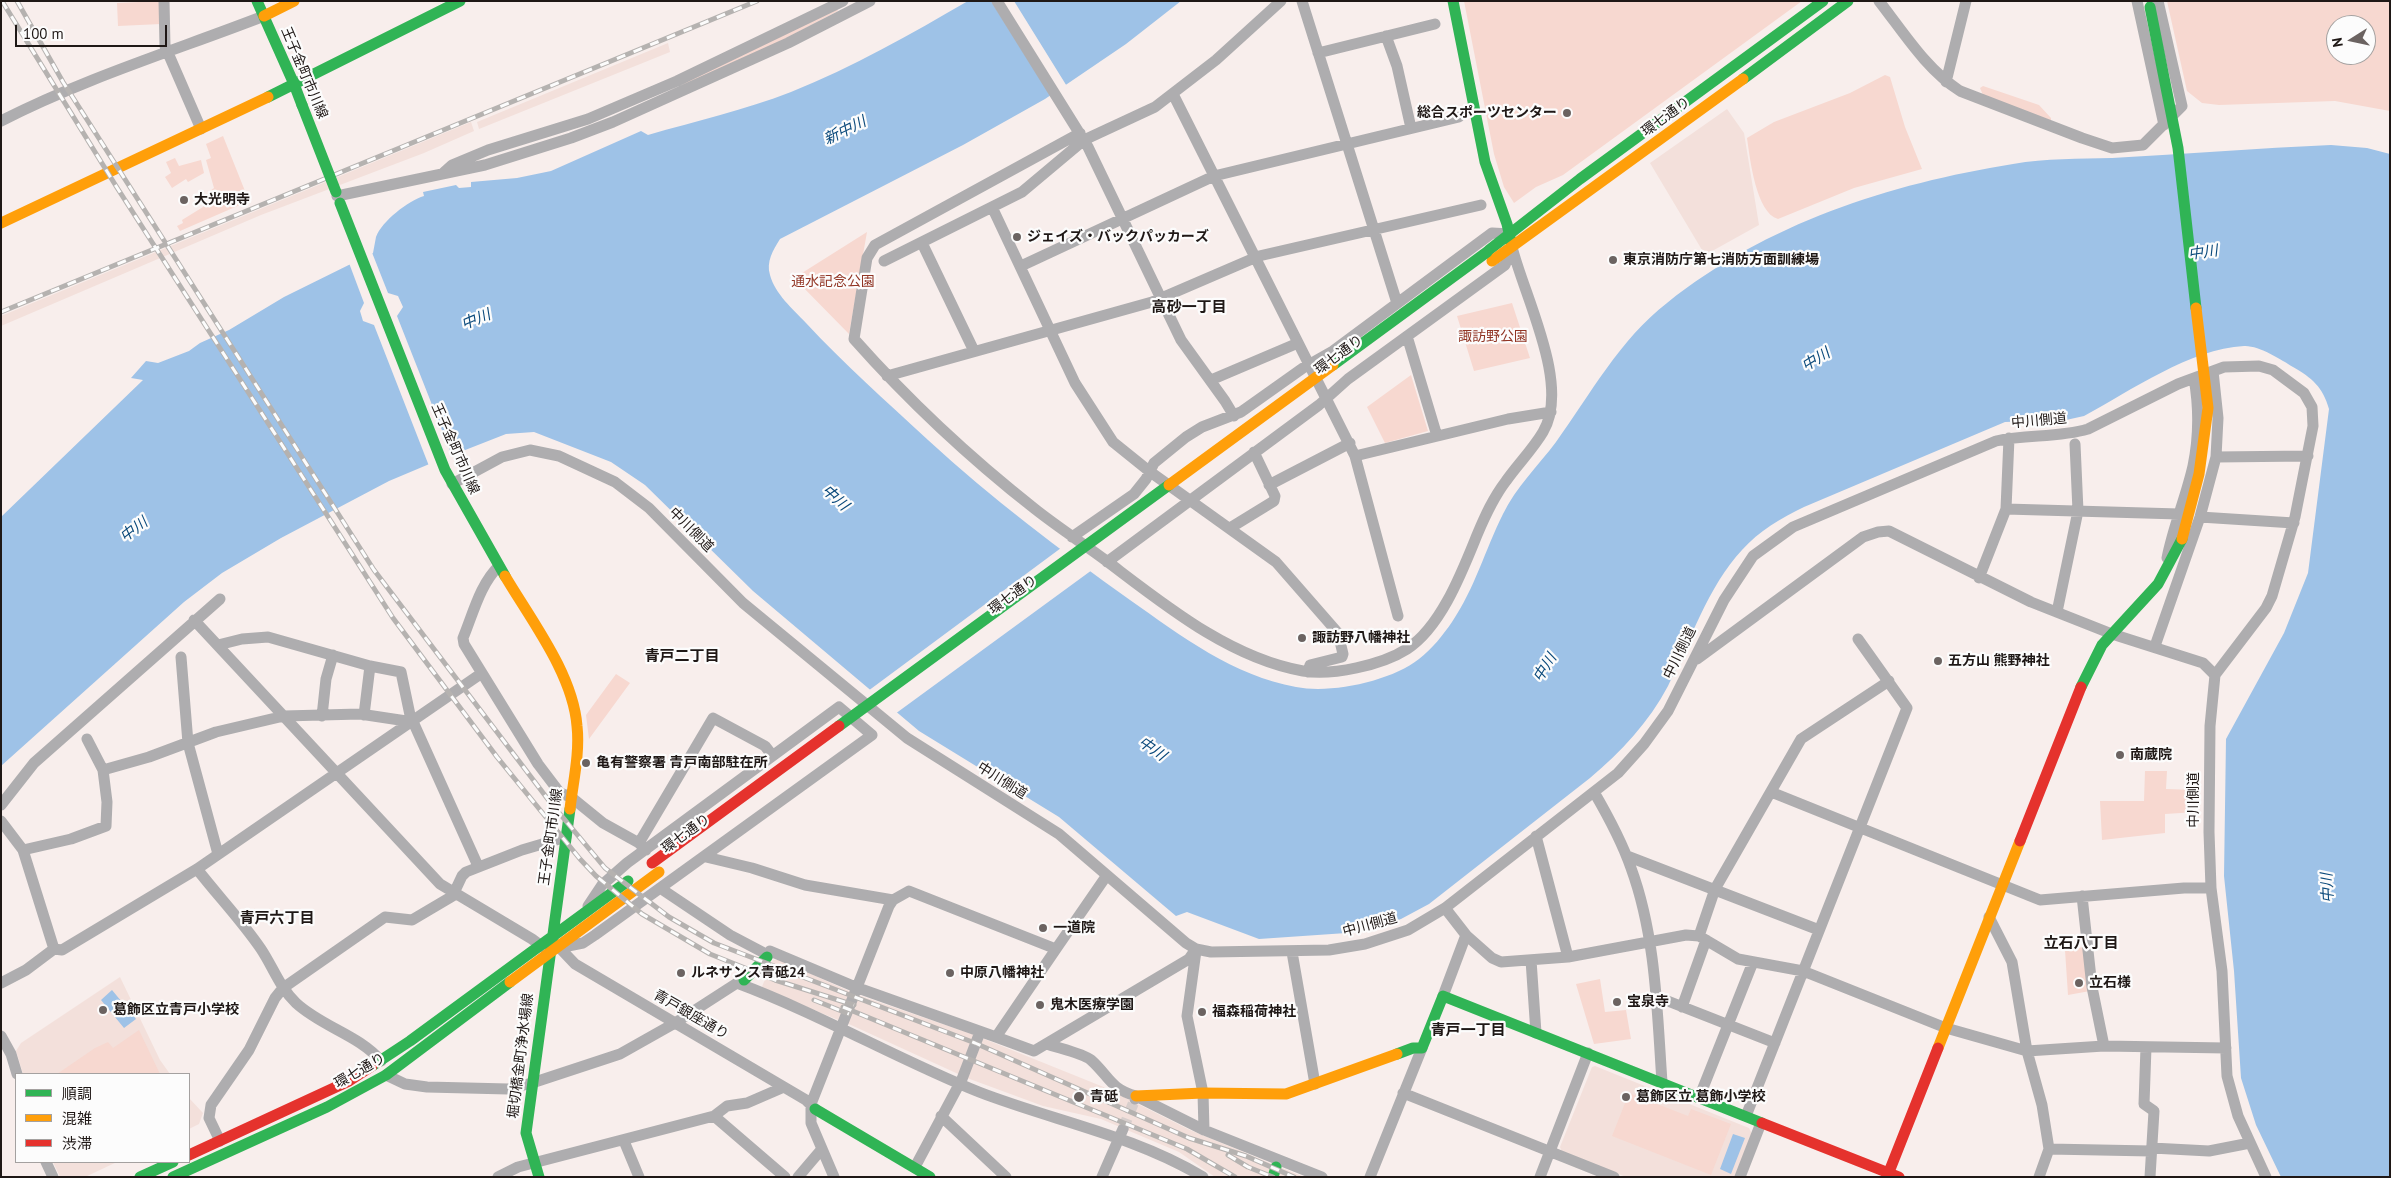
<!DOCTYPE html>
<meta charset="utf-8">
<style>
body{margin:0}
#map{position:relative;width:2391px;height:1178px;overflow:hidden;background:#f8eeec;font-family:"PT Sans","Noto Sans JP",sans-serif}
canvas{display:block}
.frame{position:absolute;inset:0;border:2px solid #1f1816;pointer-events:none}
.legend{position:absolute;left:15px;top:1073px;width:175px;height:90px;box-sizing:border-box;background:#fcfcfc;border:1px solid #a4a1a0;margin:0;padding:6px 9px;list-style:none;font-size:15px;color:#1f1816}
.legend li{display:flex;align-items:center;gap:10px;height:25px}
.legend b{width:25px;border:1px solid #a4a1a0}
.north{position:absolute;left:2326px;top:15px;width:50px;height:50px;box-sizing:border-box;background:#fcfcfc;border:1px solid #a4a1a0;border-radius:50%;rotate:260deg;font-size:14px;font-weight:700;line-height:20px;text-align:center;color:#1f1816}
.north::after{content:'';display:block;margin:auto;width:18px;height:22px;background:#6b6361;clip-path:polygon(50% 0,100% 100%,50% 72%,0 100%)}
.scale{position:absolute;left:15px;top:25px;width:152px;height:22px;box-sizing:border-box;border:2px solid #1f1816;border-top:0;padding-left:6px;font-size:15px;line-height:18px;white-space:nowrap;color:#1f1816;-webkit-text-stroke:4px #fcfcfc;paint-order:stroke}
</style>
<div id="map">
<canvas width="2391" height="1178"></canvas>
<div class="frame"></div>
<ul class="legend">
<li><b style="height:6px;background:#30b455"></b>順調</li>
<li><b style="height:6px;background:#ff9f0a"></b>混雑</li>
<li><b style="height:6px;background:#e5322d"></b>渋滞</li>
</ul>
<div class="north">N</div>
<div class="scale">100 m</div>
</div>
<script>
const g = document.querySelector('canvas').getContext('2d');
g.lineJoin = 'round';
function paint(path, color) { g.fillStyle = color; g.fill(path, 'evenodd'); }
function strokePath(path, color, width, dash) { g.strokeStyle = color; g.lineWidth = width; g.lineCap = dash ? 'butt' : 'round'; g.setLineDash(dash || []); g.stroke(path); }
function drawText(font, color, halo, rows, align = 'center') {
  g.font = font + ' "PT Sans","Noto Sans JP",sans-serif'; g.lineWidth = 4.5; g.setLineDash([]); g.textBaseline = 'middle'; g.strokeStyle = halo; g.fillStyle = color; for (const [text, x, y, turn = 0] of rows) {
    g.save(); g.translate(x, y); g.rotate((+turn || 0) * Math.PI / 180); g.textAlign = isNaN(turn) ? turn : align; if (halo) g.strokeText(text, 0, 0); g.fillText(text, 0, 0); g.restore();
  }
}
paint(new Path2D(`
 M668,43L670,52L479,129L477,122Z
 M1727,109L1744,133L1759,225L1705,255L1650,163Z
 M471,122L474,131L424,153L261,215L1,326V316Z
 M773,960H780L858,995L972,1034L1106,1088L1190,1130L1304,1177H1215L1179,1152L1101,1119L1043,1106L967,1078L851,1025L761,989Z
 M120,977L160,1060L170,1074H23L16,1051L21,1043Z
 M1595,1066L1749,1128L1752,1134L1735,1177H1626L1562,1152L1560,1147L1592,1067Z
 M189,1098L203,1113L199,1124L189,1129Z
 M53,1162H117L85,1177H60Z`), '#f3e0db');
paint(new Path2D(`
 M161,1V24L118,26L117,3Z
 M1464,1H1802L1563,175L1536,187L1514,203L1504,187L1494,154Z
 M2167,1H2390V111L2335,101L2219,105L2202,103L2187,91ZM2336,25H2366V55H2336Z
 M837,9L838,11L769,47L681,86L689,79Z
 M1885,75L1890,77L1905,127L1922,169L1854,188L1778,219C1756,213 1750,159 1747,138L1774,122L1850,93Z
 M1983,86L2039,105L2051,118V121L1983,95L1980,88Z
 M223,136L249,201L180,231L177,226L183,223L182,220L203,207V196L214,188L206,160L211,158L206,144Z
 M175,158L179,166L201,160L204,173L188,182L186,179L172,188L165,177L171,173L166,162Z
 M867,232L849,334L794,278Z
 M1512,303L1530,358L1474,371L1457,316Z
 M1411,375L1428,431L1385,443L1367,407Z
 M616,674L630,683L589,739L586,715Z
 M2145,771H2167L2166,789L2197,790V812L2165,814V833L2102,840L2100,801H2144Z
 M2084,947L2090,991L2068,995L2065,950Z
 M1600,979L1605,1012L1626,1010L1631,1039L1594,1044L1576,984Z
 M139,1030L160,1074H57L95,1048L108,1042L113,1048Z
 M1629,1093L1688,1116L1691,1109L1731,1124L1711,1175L1612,1136Z`), '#f7d8d0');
paint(new Path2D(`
 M968,1H1181L1126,44L1045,99L963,145L780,239C773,250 766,262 770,275C775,294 793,309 806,323C844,364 886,401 928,440C991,498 1060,550 1130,600C1181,636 1234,676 1296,687C1332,694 1391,681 1419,659C1432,649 1443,635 1452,622C1475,588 1485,550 1503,514C1516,487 1538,466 1556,442C1590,395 1620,339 1667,303C1767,223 1889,184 2013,164C2046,158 2079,159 2112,158C2185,154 2258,148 2331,145L2367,148L2390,154V1177H2281L2256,1125L2241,1078L2234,971L2224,876L2226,739L2284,633L2308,573L2329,409C2323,387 2312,378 2293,367C2282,360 2258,345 2244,346C2190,349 2132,390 2084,416L2066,420L2005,422L1804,507C1781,518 1759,531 1742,550C1708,586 1690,642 1668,686C1649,722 1621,752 1590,778L1429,904L1401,919L1361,932L1259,939L1187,912L1176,916L1059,817L919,731L753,591L645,485L611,462L534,432L506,434L427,465L389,481L281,538L222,573L184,602L1,766V517L143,380L131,378L146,361L158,363L189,351L200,343L229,330L284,297L373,253C374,248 375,242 376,237C382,221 408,201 424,196L423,192L456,185L459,188L471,187V182L517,178L551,171L641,131L648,135C696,121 745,110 791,92C853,67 911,34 968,1Z
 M112,990L136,1019L124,1028L101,1000Z
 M1733,1134L1745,1138L1731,1174L1720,1169Z`), '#9ec2e7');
paint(new Path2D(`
 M991,1H1014L1068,88L1052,98Z
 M371,250L388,293L398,296L403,307L397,316L453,458L429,466L374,325L363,321L360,311L364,303L349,263Z
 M1061,548L1092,570L895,714L868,691Z`), '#f8eeec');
strokePath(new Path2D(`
 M1123,1129L1135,1099`), '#d7cecc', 11, [11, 5.5]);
strokePath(new Path2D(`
 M164,1L165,46L201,129
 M997,1L1088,147L1181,340L1225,401L1234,416
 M1302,1L1397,303
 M1879,1C1904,33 1926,69 1960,91L2082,138L2112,148L2143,145L2182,106L2158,1
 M2137,1L2164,125
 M1386,36L1397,66L1411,128
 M1318,53L1435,24
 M1946,82L1966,1
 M1173,94L1355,456L1508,419L1551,412
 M1,121C85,78 176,50 264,16
 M1080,133L875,245L867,258L854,339C909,401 970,458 1035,509C1059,528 1084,544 1108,562C1166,606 1230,658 1303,671C1332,676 1382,665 1407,649C1441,627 1462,572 1477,535C1485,516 1493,498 1506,481C1518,464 1533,449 1543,432C1571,385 1524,296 1512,247
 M442,174L452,165L488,150L588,119L677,81L843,1
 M337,196L485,165L571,138L613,122L788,43L870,1
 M992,207L1075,383L1113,442L1149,471L1276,562L1338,633L1343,654L1342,657L1310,665L1308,672
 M922,243L974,351
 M884,261L1022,192L1084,140L1155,107L1216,60L1281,1
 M1021,266L1214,176L1459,117
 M1407,336L1437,436
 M887,376L1152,302L1259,256L1481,205
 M1211,380L1298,343
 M1355,456L1398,616
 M2216,457L2308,456
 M452,484L502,457L530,450L559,456L615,482L649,508L743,603L907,738L1059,834L1186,943L1196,949L1211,952L1329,950L1365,944L1408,930L1445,908L1618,773L1644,744L1668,711L1724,600L1753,556L1793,527L1996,441C2027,434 2058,438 2088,429L2178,384L2224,367L2259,366L2273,370L2304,393L2312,407L2313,426L2295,517L2272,596L2266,608L2215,675L2210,726L2209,832L2211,888L2222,971L2227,1076L2238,1116L2266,1177
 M1269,485L1350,443
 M2006,509L2179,514
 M2200,517L2294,523
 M1230,528L1274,501L1275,496L1254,452
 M1072,537L1134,494L1146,479L1154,463L1186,437L1202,427L1241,412L1303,368L1333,351L1492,233L1510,234
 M2167,558C2173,527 2186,497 2193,466C2199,437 2199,407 2194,378
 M1107,562L1319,405L1348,379L1505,265L1512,248
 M499,566C480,584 473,614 463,638L464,644L538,764L560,793L571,797L603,823L639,843L646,850
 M1979,578L2006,509L2009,438
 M2057,612L2078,511L2075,444
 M194,620L440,884L532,939L544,948
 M218,645L242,639L268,637L370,666L401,672L410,715L478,866
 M2155,646L2200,517L2216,457L2218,418L2213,371
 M181,657L188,743L218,854
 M1697,659L1863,537L1878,532L1889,531L2031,602L2112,634L2203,663L2215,675
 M364,715L370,666
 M322,716L326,679L333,655
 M103,770L149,757L216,732L284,716L360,714L413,722
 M1594,792C1608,816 1622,842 1631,868C1656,936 1657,1011 1662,1082
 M1771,792L2040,900L2184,888H2211
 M1,805L34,763L220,599
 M1,821L23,850L54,949
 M1536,836L1568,957
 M639,843L713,718L765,746L772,755
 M23,850L71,839L106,826L107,802L103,770L87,739
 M1627,856L1819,930
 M706,857L752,868L805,885L893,900
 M197,869C218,896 242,921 261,949C273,967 280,988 296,1003C322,1027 359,1035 381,1061
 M660,888L730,935L768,955
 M454,893L462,876L466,872L522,850L566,837
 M2082,896L2092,987L2104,1046
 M1989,917L2012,962L2027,1051L2042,1105L2049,1149L2039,1177
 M1466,935L1492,958L1501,962L1568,957L1686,935L1699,936L1738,959L1803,971L1946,1028L2027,1051L2104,1046L2226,1048
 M1699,936L1715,889L1801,739L1889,681
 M556,944L575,964L806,1100L815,1109
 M563,947L583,943L595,935L872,735L839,707L627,863L602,885L588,906
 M1196,951L1187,1016L1203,1093L1204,1130
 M1292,952L1315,1084
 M767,957L770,951L858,988L996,1037L1056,949
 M1531,960L1536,1033
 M1,983L26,970L54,949L62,950L197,869L482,673
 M1443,996L1466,935L1445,908
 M1655,996L1775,1043
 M1682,1007L1706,940
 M1,1036L11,1054L17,1074
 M996,1037L1034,1051L1189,959L1196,949
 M1047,1044C1058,1048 1083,1053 1091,1060C1109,1076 1110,1089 1136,1096L1135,1099
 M2146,1047L2144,1104L2154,1111L2150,1177
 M386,1075L405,1084L427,1087L508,1089L532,1083L620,1054L675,1023L737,983C820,1014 897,1059 979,1092C1054,1121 1133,1135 1203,1177
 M1403,1093L1614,1177
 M1138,1097L1204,1130L1322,1177
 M1699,1098L1753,962
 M714,1116L785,1177
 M941,1116L1006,1177
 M1746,1116L1907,708L1858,639
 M220,1141L209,1118L211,1105L249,1050L275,998L283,988L385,917L412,920L456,894
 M624,1141L639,1177
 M2152,1148L2209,1151L2250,1143
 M2049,1149L2151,1151
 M46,1162L53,1177
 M915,1167L962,1079L980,1032
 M498,1177L518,1167L714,1116L727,1106L747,1103L784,1087
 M798,1177L821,1150
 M834,1177L811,1123V1104L889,906L893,900L909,891L1056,949L1107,875
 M1102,1177L1123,1129
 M1370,1177L1422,1048
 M1540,1177L1588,1053
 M1740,1177L1761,1123`), '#aeadaf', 11);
strokePath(new Path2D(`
 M257,1L294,84
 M1453,1L1485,162L1507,224L1512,246
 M1743,79L1848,1
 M294,84L302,105
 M268,97L460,1
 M340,203L445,470L505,576
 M1489,250L1580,179L1823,1
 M2081,687L2102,645L2158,584L2182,539
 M744,980L767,957
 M1397,1054L1413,1048H1422L1443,996L1762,1123
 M372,1066L410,1041L628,881
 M815,1109L930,1177
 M140,1177L173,1162
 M173,1177L327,1107L386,1075L510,982
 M539,1177L526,1133L570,809
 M1273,1177L1276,1167`), '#30b455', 11);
strokePath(new Path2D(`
 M264,16L294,1
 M1,223L268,97
 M1492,261L1743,79
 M505,576C531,620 573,674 577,726C580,753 573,782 570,809
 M510,982L659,872
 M1938,1048L2020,841
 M1136,1096L1203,1093L1286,1094L1397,1054`), '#ff9f0a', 11);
strokePath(new Path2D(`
 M2020,841L2081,687
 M1762,1123L1899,1177
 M189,1155L349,1081L372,1066
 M1887,1177L1938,1048`), '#e5322d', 11);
const rail = new Path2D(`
 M2,1L116,186L393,618L497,757L580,859L596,876L642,914L710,954L775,980L854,1005
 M17,1L63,82L374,570L550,802L605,868L669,917L714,943L975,1043L1189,1138L1246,1156L1294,1177
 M1,312L757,1
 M814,1000L849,1014
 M843,1007L1187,1149L1235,1177
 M1228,1155L1248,1167L1273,1177`);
strokePath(rail, '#b5b2b0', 5);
strokePath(rail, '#fcfcfc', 3, [9]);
strokePath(new Path2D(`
 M2150,7L2178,148L2196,308
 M302,105L336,192
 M1333,365L1487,252
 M839,726L1169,485`), '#30b455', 11);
strokePath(new Path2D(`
 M1169,485L1333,365
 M2182,539L2199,474L2208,408L2196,308`), '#ff9f0a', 11);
strokePath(new Path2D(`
 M652,863L839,726`), '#e5322d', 11);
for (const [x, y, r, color] of [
 [1567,113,5,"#6b6361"],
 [184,200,5,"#6b6361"],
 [1017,237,5,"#6b6361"],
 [1613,260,5,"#6b6361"],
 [1302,638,5,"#6b6361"],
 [1938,661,5,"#6b6361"],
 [2120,755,5,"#6b6361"],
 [586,763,5,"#6b6361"],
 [1043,928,5,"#6b6361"],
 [681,973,5,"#6b6361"],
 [950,973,5,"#6b6361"],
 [2079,983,5,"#6b6361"],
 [1617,1002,5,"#6b6361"],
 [1040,1005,5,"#6b6361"],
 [103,1010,5,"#6b6361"],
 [1202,1012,5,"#6b6361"],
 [1079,1097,6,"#6b6361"],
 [1626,1097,5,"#6b6361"]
]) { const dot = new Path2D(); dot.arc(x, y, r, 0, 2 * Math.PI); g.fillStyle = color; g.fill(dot); strokePath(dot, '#fcfcfc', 2); }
drawText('14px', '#1f1816', '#fcfcfc', [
 ["王子金町市川線",304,73,67],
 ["環七通り",1666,117,-36],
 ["環七通り",1339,355,-36],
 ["中川側道",2039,421,-5],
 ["王子金町市川線",455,449,66],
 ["中川側道",691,530,45],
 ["環七通り",1013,595,-36],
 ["中川側道",1680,653,-64],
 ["中川側道",1002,781,32],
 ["中川側道",2194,800,-90],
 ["環七通り",686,834,-36],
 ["王子金町市川線",551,837,-82],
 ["中川側道",1370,925,-15],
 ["青戸銀座通り",691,1015,30],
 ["堀切橋金町浄水場線",521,1056,-83],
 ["環七通り",360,1071,-30]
]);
drawText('bold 14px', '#1f1816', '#fcfcfc', [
 ["総合スポーツセンター",1557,113,"right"],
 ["大光明寺",194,200],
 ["ジェイズ・バックパッカーズ",1027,237],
 ["東京消防庁第七消防方面訓練場",1623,260],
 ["諏訪野八幡神社",1312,638],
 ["五方山 熊野神社",1948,661],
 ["南蔵院",2130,755],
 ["亀有警察署 青戸南部駐在所",596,763],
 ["一道院",1053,928],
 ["ルネサンス青砥24",691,973],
 ["中原八幡神社",960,973],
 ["立石様",2089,983],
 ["宝泉寺",1627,1002],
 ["鬼木医療学園",1050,1005],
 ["葛飾区立青戸小学校",113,1010],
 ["福森稲荷神社",1212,1012],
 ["青砥",1090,1097],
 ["葛飾区立 葛飾小学校",1636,1097]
], 'left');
drawText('14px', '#913524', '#fcfcfc', [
 ["通水記念公園",833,282],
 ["諏訪野公園",1493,337]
]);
drawText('italic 15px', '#0a497b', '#fcfcfc', [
 ["新中川",845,131,-26],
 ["中川",2203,253,-8],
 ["中川",476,320,-23],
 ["中川",1816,360,-32],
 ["中川",835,498,42],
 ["中川",134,530,-38],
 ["中川",1545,668,-58],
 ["中川",1152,749,35],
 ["中川",2328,888,-93]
]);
drawText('bold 15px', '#1f1816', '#fcfcfc', [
 ["高砂一丁目",1189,308],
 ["青戸二丁目",682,657],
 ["青戸六丁目",277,919],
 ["立石八丁目",2081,944],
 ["青戸一丁目",1468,1031]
]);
</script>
